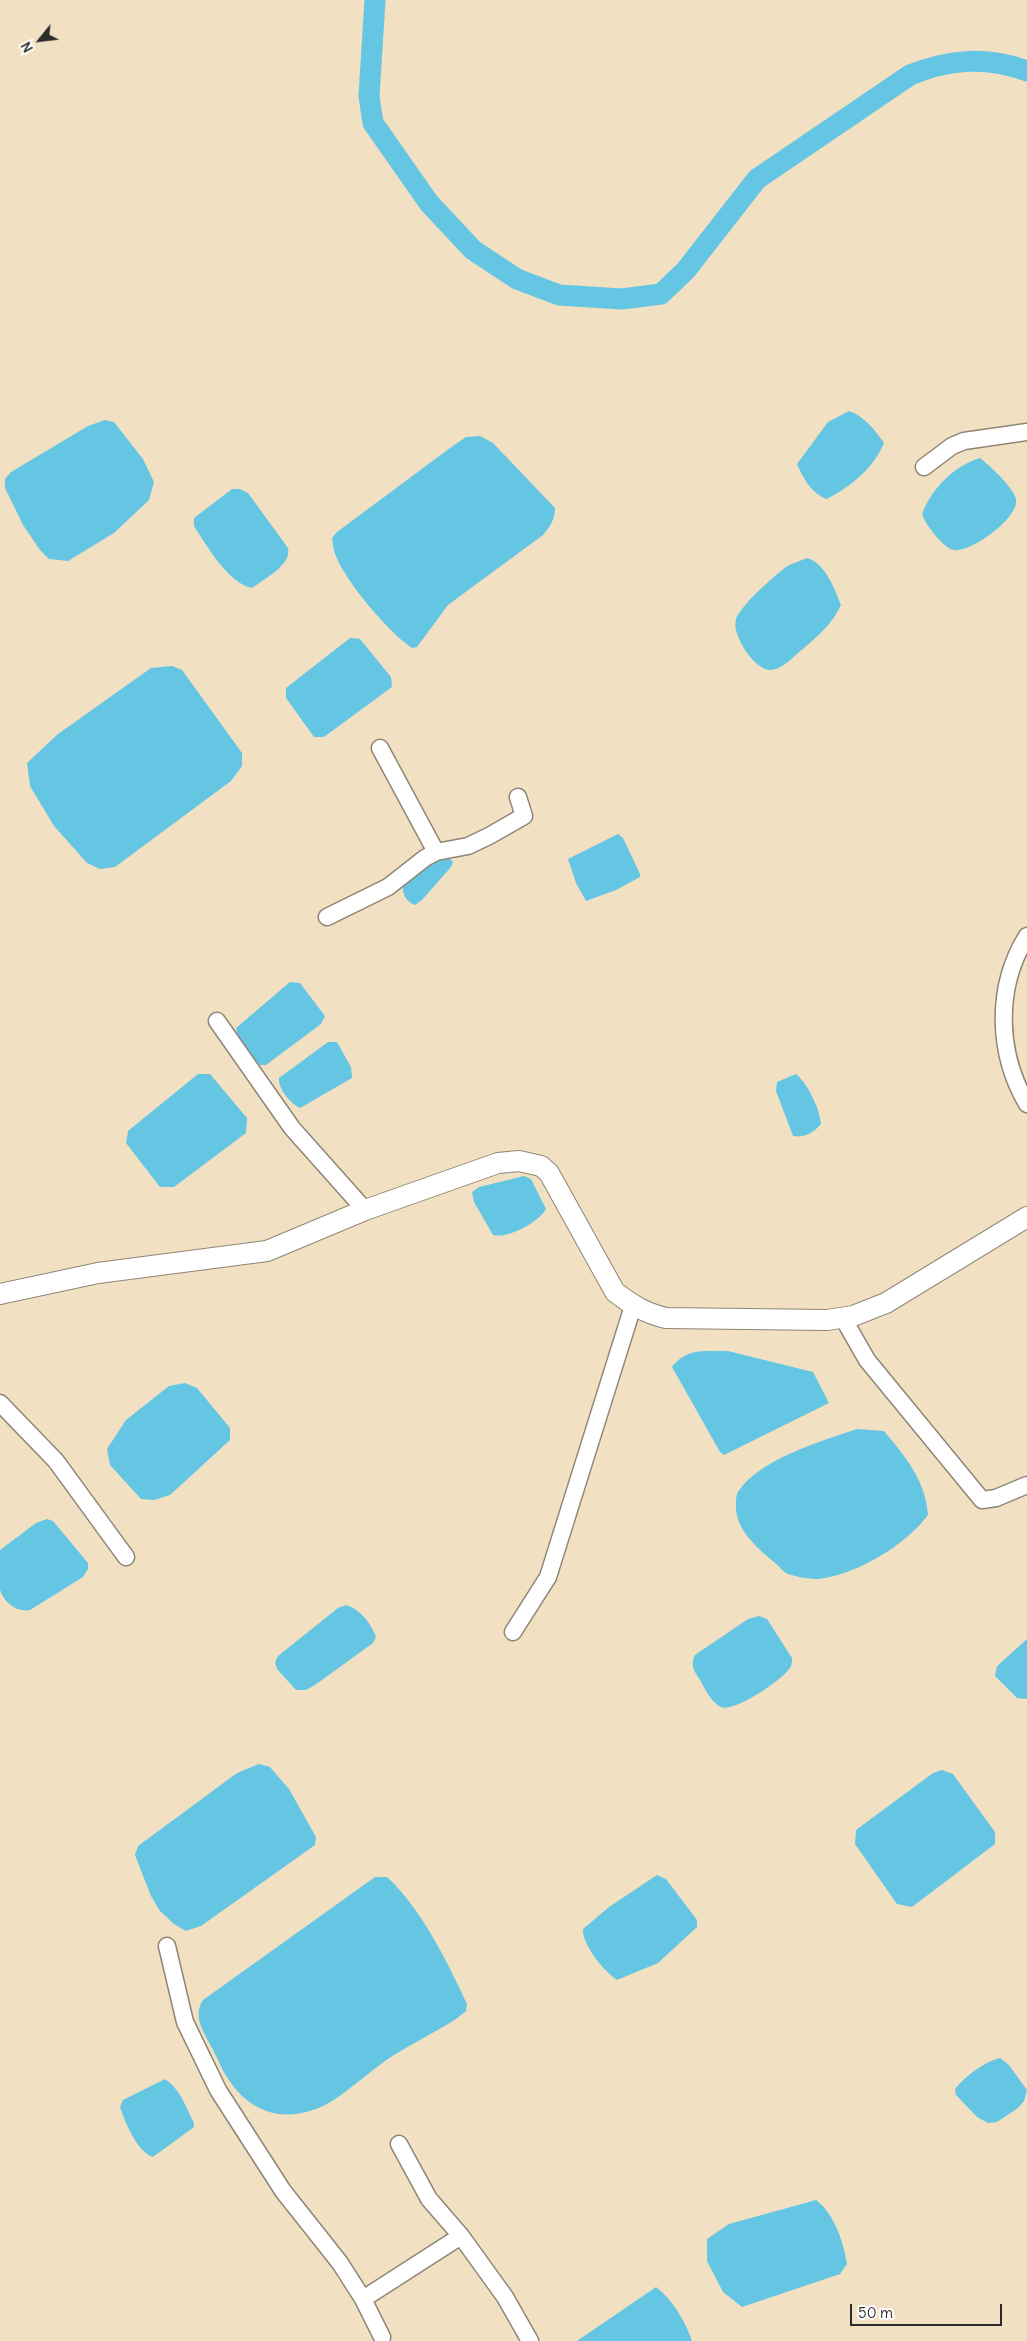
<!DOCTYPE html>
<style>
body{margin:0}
#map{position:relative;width:1027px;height:2341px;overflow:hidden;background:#f2e0c2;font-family:Delius,sans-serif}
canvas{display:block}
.north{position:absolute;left:15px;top:15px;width:50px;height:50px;-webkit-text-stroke:4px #fff;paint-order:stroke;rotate:241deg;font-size:14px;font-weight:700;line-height:20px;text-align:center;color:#2b2b2b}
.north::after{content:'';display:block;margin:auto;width:18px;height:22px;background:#2b2b2b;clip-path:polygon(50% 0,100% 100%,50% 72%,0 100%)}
.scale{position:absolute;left:850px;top:2304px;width:152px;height:22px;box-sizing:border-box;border:2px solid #2b2b2b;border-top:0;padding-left:6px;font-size:15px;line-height:18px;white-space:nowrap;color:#2b2b2b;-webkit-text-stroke:4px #fff;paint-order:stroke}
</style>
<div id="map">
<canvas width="1027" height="2341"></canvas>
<div class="north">N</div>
<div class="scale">50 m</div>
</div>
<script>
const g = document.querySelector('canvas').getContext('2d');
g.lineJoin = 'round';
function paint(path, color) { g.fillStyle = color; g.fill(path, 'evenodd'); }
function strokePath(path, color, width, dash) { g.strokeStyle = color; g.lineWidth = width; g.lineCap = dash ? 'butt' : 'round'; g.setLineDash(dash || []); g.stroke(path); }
paint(new Path2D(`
 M849,411C864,416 875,430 884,443C873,469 851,486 827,499C812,494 803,478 797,464L828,422Z
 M105,420L114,422L143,459L154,482L149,500L114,533L68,561L49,559L40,550L23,525L5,488V479L11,472L88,426Z
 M480,436L493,443L555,508C555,520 550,526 543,535L448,605L417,647L412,648C388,632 345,581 335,554C333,549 333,543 332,538L337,532L450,448L466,437Z
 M980,458C990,466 1013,487 1016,499C1020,517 971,553 954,550C944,549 925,524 922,514C931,489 955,465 980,458Z
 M232,489H240L248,493L288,548C292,565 264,579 252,588C228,583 207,546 194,526V518Z
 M807,558C826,564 834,588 841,605C832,624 819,635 804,648C795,655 784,668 772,670C755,672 731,634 736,619C742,604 773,577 786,567C792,563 801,561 807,558Z
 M350,638L360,639L391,677L392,687L324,737H314L286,698V688Z
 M172,666L182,670L242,753V766L231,781L115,867L100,869L87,863L54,826L30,786L27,763L58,734L151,668Z
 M618,834L623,838L640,874V877L616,890L586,901L576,883L568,859Z
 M441,858H449L453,862L451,867L422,900L415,905C405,901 400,891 405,881Z
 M290,982L300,983L325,1016L321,1024L266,1065H259L237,1034L236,1028Z
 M328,1042H337L351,1067L352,1078L300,1108C290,1103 278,1089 279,1078Z
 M198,1074H210L247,1118L246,1133L174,1187H160L126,1143L128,1131Z
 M796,1074C808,1084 820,1109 821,1124C813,1133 805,1138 793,1136L776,1091L777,1082Z
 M524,1176L531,1179L546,1209C539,1222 508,1239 493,1235L474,1202L472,1192L479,1187Z
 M728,1351L813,1372L829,1403L724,1455L720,1452L672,1367C688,1347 704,1352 728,1351Z
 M185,1383L197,1388L230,1428V1440L170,1495L154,1500L141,1499L110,1465L107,1449L126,1420L169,1386Z
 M857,1429L884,1431C905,1456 926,1481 928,1515C906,1545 856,1575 818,1579C811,1579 796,1577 788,1574C783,1572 778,1565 774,1562C756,1547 734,1528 736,1503C736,1500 736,1495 738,1492C759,1459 822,1441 857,1429Z
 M47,1519L53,1521L88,1563V1569L83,1577L30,1610C18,1613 4,1603 0,1590C0,1581 0,1560 0,1550L36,1523Z
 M346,1605C360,1609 371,1623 376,1637L373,1643L315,1685L306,1690H296L277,1669L275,1662L278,1656L338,1608Z
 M759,1616L767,1619L792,1658C792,1661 792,1663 791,1666C786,1678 734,1713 721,1707C711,1702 705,1689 700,1680C694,1671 690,1665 695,1655L748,1619Z
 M1027,1639V1699L1017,1698L995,1676L997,1666Z
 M259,1764L270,1767L289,1789L316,1837L315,1845L201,1926L186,1931L174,1924L160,1911L151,1896L135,1855L138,1846L237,1773Z
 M942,1770L953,1774L995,1832V1844L912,1907L897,1904L855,1844L856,1830L933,1773Z
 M657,1875L666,1879L697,1920V1927L658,1963L617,1980C604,1971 582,1945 583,1929L609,1907Z
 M375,1877H387C421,1908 448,1963 467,2004L466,2011L456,2019C434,2033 409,2045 388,2059C369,2072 342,2097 323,2106C274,2128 237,2105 217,2058C209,2039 190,2019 203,2000Z
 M1000,2058L1009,2065L1027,2090L1024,2101L1018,2108L997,2122L988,2123L977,2117L956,2095L955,2089C966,2076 983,2062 1000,2058Z
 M165,2079C180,2089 186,2107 194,2123V2127L153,2157C137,2152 125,2122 120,2107L123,2100Z
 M816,2200C834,2213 844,2243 847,2264L840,2274L742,2307L723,2292L707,2261V2239L729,2224Z
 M656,2287C673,2300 685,2321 692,2341H577Z`), '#65c6e3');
strokePath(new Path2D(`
 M375,0L369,96L373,123L429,203L473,250L517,279L559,295L622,299L661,294L686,270L757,179L910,75C950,59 986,56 1027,71`), '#65c6e3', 21);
const minor = new Path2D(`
 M924,467L952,446L964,441L1027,432
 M380,748L436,852
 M327,917L388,887L425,858L436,852L468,846L489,836L524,816L518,797
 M1027,936C995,987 997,1053 1027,1104
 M217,1021L292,1128L365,1210
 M843,1318L867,1360L982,1500L996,1498L1027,1485
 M0,1403L56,1461L126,1557
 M513,1632L548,1577L633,1306
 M167,1946L185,2022L218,2090L283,2191L340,2263L363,2299L382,2337
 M399,2144L429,2199L461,2236L505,2297L530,2341
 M363,2299L461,2236`);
const tertiary = new Path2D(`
 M0,1294L98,1273L267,1251L365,1210L498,1163L519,1161L541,1166L549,1173L615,1292C632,1305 645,1313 666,1318L827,1320L853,1316L886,1303L1027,1217`);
strokePath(minor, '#8e8676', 19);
strokePath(tertiary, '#8e8676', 22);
strokePath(minor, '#fff', 16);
strokePath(tertiary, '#fff', 20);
</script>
